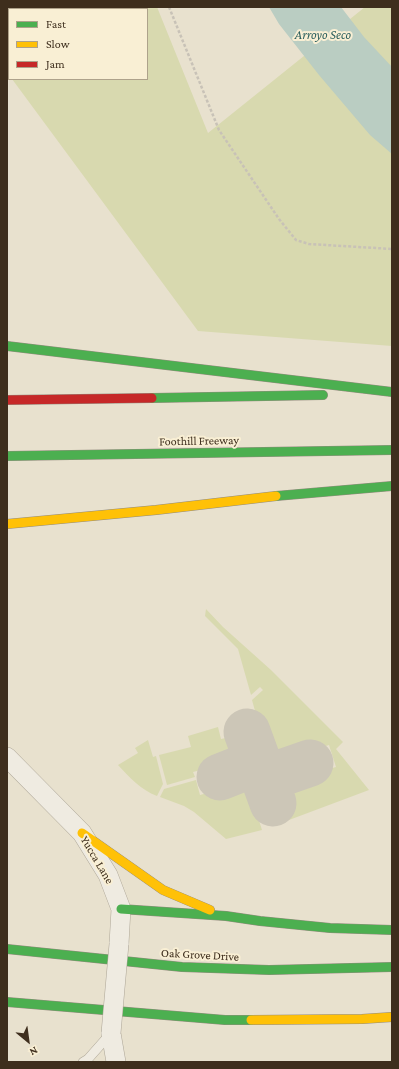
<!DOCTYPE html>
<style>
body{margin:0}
#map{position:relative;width:399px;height:1069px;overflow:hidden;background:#e8e1ce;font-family:"Crimson Pro",serif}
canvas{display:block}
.frame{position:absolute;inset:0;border:8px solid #3e2e1d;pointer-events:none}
.legend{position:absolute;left:8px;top:8px;width:140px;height:72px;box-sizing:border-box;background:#f9efd4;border:1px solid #aea28b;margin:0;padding:5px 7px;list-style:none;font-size:12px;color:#3e2e1d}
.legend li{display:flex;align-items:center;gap:8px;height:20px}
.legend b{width:20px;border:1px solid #aea28b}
.north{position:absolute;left:8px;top:1021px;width:40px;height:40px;-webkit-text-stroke:3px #f9efd4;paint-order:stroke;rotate:151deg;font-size:11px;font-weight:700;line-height:16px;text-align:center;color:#3e2e1d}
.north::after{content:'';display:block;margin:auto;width:14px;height:18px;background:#3e2e1d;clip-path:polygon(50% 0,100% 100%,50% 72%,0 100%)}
</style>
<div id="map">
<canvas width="399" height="1069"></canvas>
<div class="frame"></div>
<ul class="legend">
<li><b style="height:5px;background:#4caf50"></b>Fast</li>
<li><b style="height:5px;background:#ffc107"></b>Slow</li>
<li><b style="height:5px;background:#c62828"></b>Jam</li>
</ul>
<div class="north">N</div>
</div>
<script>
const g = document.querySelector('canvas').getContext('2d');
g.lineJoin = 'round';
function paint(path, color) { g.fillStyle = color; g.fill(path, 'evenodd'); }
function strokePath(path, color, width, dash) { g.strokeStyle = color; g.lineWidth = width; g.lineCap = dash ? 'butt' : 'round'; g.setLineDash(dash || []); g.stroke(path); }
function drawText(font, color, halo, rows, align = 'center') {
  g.font = font + ' "Crimson Pro",serif'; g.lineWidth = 4; g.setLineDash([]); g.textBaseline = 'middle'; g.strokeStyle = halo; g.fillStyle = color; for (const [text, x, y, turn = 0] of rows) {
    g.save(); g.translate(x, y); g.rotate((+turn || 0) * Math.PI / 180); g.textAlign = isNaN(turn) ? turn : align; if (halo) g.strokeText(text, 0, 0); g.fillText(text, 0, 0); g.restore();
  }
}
paint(new Path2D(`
 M18,7H157L208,133L365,7H392V346L198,331L12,79H147V9H17Z
 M206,609L223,627L271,670L343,742L336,749L369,790L289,820L283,800L279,801L273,784L276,779L311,767L314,773L336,767L329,745L307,752L309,759L274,772L268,770L254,731L260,729L252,700L263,690L260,687L251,695L238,649L205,616Z
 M218,727L221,739L240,735L249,758L245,763L218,773L216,766L193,772L195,777L167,785L159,755L191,747L188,736Z
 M148,740L153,757L156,756L163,784L157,796C141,790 129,777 118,765L138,753L135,748Z
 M248,771L255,772L267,805L255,808L262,830L226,839L194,812L184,806L160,797L164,789L196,780L200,795L222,789L220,781Z`), '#d8d9af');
paint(new Path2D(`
 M269,7H341L364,37L392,67V154L370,135L319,75L279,24Z`), '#bacdc2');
strokePath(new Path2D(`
 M247,732L273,803
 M220,777L258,762
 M264,779L310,763`), '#ccc6b7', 47);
const lane = new Path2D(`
 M83,1062L88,1059L111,1033`);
const street = new Path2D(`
 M7,757L82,833L108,875L121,909L119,944
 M111,1033L116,1062`);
const fast = new Path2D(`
 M7,346L392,392
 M152,398L323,395
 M7,456L392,450
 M276,496L392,486
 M121,909L226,916L260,921L330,928L392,930
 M7,949L182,967L269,970L392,967
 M7,1002L225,1020H251`);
const slow = new Path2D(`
 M7,524L156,510L276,496
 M82,833L163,890L210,910
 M251,1020L362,1019L392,1017`);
const jam = new Path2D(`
 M7,400L152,398`);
strokePath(lane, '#ada697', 10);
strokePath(street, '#ada697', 20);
strokePath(fast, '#938b7e', 10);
strokePath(slow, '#938b7e', 10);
strokePath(jam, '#938b7e', 10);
strokePath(new Path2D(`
 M169,7L219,130L279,219L296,240L309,244L392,249`), '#c8c2b7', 2.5, [3, 2]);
strokePath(lane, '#efebe1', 9);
strokePath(street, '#efebe1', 19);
strokePath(fast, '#4caf50', 9);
strokePath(slow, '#ffc107', 9);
strokePath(jam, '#c62828', 9);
const streetBridge = new Path2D(`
 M111,1033L119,944`);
strokePath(streetBridge, '#ada697', 20, []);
strokePath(streetBridge, '#efebe1', 19);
drawText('12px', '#3e2e1d', '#f9efd4', [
 ["Foothill Freeway",199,441,-1],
 ["Yucca Lane",97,860,59],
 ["Oak Grove Drive",200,955,3]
]);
drawText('italic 13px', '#2b5f5d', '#f9efd4', [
 ["Arroyo Seco",323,35]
]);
</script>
